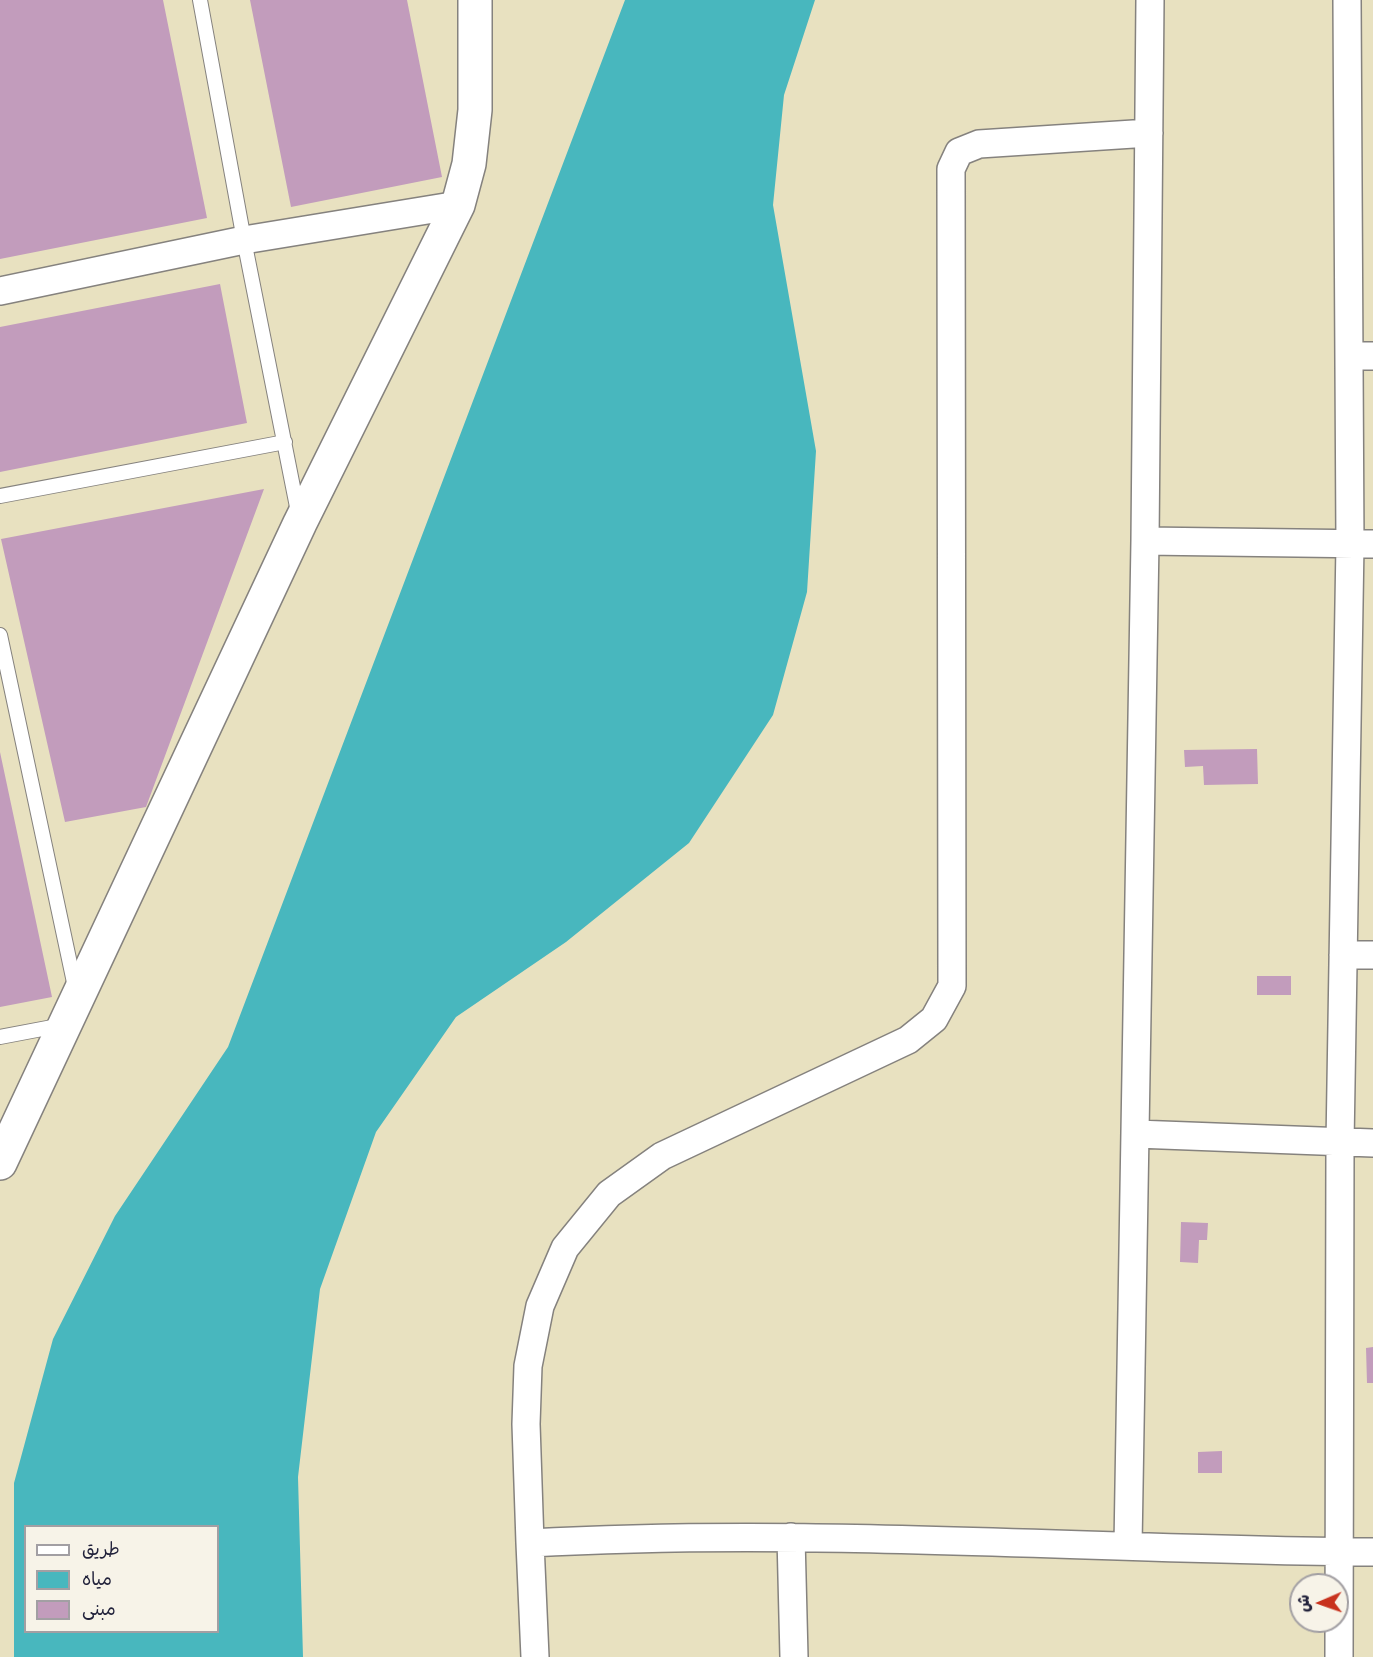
<!DOCTYPE html>
<meta charset="utf-8">
<style>
body{margin:0}
#map{position:relative;width:1373px;height:1657px;overflow:hidden;background:#e8e1c0;font-family:Mali,"Playpen Sans Arabic",sans-serif}
canvas{display:block}
.legend{position:absolute;left:24px;top:1525px;width:195px;height:108px;box-sizing:border-box;background:#f7f3e8;border:2px solid #a29fa3;margin:0;padding:8px 10px;list-style:none;font-size:18px;color:#22223b}
.legend li{display:flex;align-items:center;gap:12px;height:30px}
.legend b{width:30px;border:2px solid #a29fa3}
.north{position:absolute;left:1289px;top:1573px;width:60px;height:60px;box-sizing:border-box;background:#f7f3e8;border:2px solid #a29fa3;border-radius:50%;rotate:268deg;font-size:16px;font-weight:700;line-height:24px;text-align:center;color:#22223b}
.north::after{content:'';display:block;margin:auto;width:21px;height:27px;background:#c8321e;clip-path:polygon(50% 0,100% 100%,50% 72%,0 100%)}
</style>
<div id="map">
<canvas width="1373" height="1657"></canvas>
<ul class="legend">
<li><b style="height:8px;background:#fff"></b>طريق</li>
<li><b style="height:16px;background:#48b7be"></b>مياه</li>
<li><b style="height:16px;background:#c29cbc"></b>مبنى</li>
</ul>
<div class="north">ش</div>
</div>
<script>
const g = document.querySelector('canvas').getContext('2d');
g.lineJoin = 'round';
function paint(path, color) { g.fillStyle = color; g.fill(path, 'evenodd'); }
function strokePath(path, color, width, dash) { g.strokeStyle = color; g.lineWidth = width; g.lineCap = dash ? 'butt' : 'round'; g.setLineDash(dash || []); g.stroke(path); }
paint(new Path2D(`
 M625,0H815L784,95L773,205L816,451L807,592L773,715L689,843L566,942L456,1017L376,1132L320,1289L298,1477L303,1657H14V1483L53,1339L115,1216L228,1047ZM26,1526H218V1632H26Z`), '#48b7be');
paint(new Path2D(`
 M0,0H163L207,218L0,259Z
 M250,0H407L442,177L291,207Z
 M220,284L247,423L0,472V327Z
 M264,489L146,807L65,822L1,539Z
 M1257,749L1258,784L1204,785L1203,766L1185,767L1184,750Z
 M0,752L52,997L0,1007Z
 M1257,976H1291V995H1257Z
 M1181,1222L1208,1223L1207,1240H1199L1198,1263L1180,1262Z
 M1373,1347V1383H1367L1366,1348Z
 M1222,1451V1473H1198V1452Z`), '#c29cbc');
const lane = new Path2D(`
 M200,0L244,240L298,512
 M0,496L285,442
 M0,635L75,987
 M0,1037L63,1025`);
const street = new Path2D(`
 M0,291L244,240L458,205
 M1349,356H1373
 M1145,541L1373,544
 M1343,955H1373
 M1136,1134L1373,1143
 M791,1537L794,1657
 M530,1543L526,1424L528,1366L540,1306L565,1248L609,1194L662,1156L908,1040L934,1019L952,986L951,169L959,152L979,144L1149,133
 M1128,1545L1145,541L1150,0
 M535,1657L530,1543C811,1527 1092,1550 1373,1552
 M1339,1657L1340,1143L1350,544L1347,0`);
const secondary = new Path2D(`
 M0,1163L300,523L458,205L469,164L475,110V0`);
strokePath(lane, '#85827e', 16);
strokePath(street, '#85827e', 30);
strokePath(secondary, '#85827e', 36);
strokePath(lane, '#fff', 14);
strokePath(street, '#fff', 27);
strokePath(secondary, '#fff', 33);
</script>
